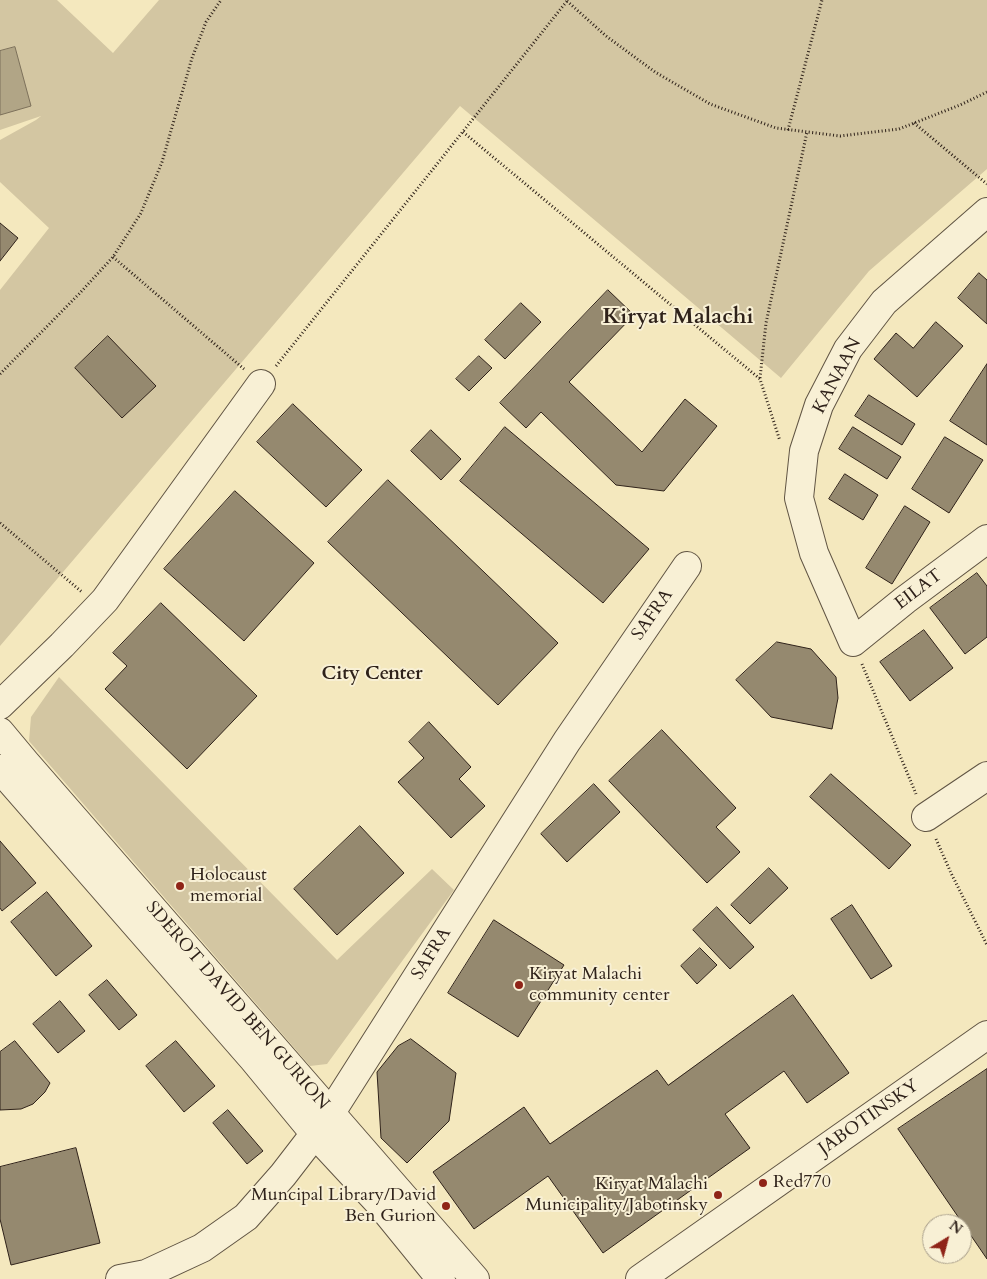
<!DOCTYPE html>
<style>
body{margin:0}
#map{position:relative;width:987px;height:1279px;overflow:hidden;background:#f4e8be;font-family:Cardo,serif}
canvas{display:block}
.north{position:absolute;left:922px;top:1214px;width:50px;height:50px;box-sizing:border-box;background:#f8f0d5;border:1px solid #a89e8a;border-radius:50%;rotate:37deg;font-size:14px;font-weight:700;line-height:20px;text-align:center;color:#2f221a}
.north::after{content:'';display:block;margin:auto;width:18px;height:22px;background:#8f2418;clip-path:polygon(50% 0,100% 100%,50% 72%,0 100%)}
</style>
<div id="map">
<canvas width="987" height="1279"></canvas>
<div class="north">N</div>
</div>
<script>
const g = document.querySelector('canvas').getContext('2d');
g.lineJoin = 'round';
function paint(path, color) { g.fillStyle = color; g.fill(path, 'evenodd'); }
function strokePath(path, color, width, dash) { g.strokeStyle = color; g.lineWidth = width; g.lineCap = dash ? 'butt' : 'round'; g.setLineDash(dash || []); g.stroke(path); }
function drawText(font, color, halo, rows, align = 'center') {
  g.font = font + ' Cardo,serif'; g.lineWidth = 4; g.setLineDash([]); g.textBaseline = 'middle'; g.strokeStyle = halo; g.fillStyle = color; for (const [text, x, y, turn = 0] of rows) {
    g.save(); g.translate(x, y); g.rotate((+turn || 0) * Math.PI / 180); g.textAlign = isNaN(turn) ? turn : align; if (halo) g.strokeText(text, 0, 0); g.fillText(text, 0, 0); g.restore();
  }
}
paint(new Path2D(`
 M0,0H57L113,53L159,0H987V169L869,271L781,378L460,106L0,646V290L49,228L0,182V140L36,120L41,116L0,130Z
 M59,677L337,960L432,869L454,890L327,1064L310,1066L29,741L31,717Z`), '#d3c6a2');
const water = new Path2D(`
 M15,47L31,106L0,115V51Z`);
paint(water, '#b1a586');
strokePath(water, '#7d715b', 1);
const building = new Path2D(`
 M0,223L18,238L0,261Z
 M979,273L987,280V324L958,298Z
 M608,290L634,315L569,382L642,452L685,399L717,426L664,491L616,485L541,412L526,428L500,403Z
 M521,303L541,322L505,359L485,340Z
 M936,322L963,346L917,397L874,359L896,333L913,348Z
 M108,336L156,386L122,418L75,368Z
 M479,356L492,368L469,391L456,379Z
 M987,364V445L950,421Z
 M869,395L915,424L902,445L855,416Z
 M293,404L362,470L326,507L257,442Z
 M505,427L649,549L603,603L460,481Z
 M853,427L901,457L887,479L839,449Z
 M431,430L461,459L441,480L411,451Z
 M945,437L983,460L949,513L912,489Z
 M845,474L878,495L863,520L829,499Z
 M388,480L558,643L498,705L328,542Z
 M235,491L314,563L244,641L164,569Z
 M905,506L930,522L892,584L866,568Z
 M977,573L987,586V637L965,654L930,608Z
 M161,603L257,696L187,769L105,689L127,666L113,653Z
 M924,630L953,668L910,701L880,662Z
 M777,642L811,649L836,677L838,698L832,729L771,717L736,680Z
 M429,722L471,767L459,779L485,806L451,838L398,782L424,758L409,742Z
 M662,730L736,808L716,827L740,852L707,883L609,781Z
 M831,774L911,845L889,869L810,797Z
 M594,784L620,812L567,862L541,834Z
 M360,826L404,873L337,935L294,889Z
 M0,841L36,883L2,911L0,908Z
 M769,868L788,888L750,924L731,905Z
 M47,892L92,946L56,976L11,922Z
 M852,905L892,966L871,979L831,919Z
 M717,907L754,947L730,969L693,930Z
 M494,920L564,965L518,1037L448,993Z
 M700,948L717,965L697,984L681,966Z
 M107,980L137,1015L119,1030L89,995Z
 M793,995L849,1073L807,1103L784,1071L725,1114L750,1148L603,1253L548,1176L474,1229L433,1172L524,1107L550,1144L657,1070L668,1085Z
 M60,1001L85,1031L58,1053L33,1024Z
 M411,1039L456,1073L449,1121L407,1163L381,1138L377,1072L398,1046Z
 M15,1041L50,1083L45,1092L33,1104L21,1109L0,1110V1052Z
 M176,1041L215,1086L184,1112L146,1066Z
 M987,1069V1259L898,1129Z
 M228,1110L263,1151L247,1164L213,1123Z
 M76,1148L100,1243L11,1265L0,1219V1167Z`);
paint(building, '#95896f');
strokePath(building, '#2f221a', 1);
const minor = new Path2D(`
 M987,212L884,302L848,349L819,405L804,451L799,498L814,553L853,642L905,600L987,539
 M0,705L62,645L105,600L261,384
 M0,732L25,762L475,1279
 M0,769L254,1060L315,1134L380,1204L441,1279
 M926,817L987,776
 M120,1279L146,1274L202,1248L246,1217L283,1175L330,1114L567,741L687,566
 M640,1279L987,1035`);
strokePath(minor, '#605443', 30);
strokePath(new Path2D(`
 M567,1L606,36L655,72L710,104L776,128L840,136L899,129L960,105L987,92
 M914,123L987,184
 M788,130L822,0
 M463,132L760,379L780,441
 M113,257L244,369
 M276,366L567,1
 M0,374L79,294L113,257L141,213L162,162L192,58L206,22L221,0
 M760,378L766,323L807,132
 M0,523L82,592
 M862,664L916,794
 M936,839L951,873L987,945`), '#2f221a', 3, [1, 2.5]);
strokePath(minor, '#f8f0d5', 28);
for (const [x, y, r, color] of [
 [180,886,5,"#8f2418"],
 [519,985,5,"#8f2418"],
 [763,1183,5,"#8f2418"],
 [718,1195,5,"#8f2418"],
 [446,1206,5,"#8f2418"]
]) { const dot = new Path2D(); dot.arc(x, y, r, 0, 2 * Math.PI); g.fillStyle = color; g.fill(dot); strokePath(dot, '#f8f0d5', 2); }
drawText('18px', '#2f221a', '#f8f0d5', [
 ["KANAAN",838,376,-62],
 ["EILAT",919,590,-37],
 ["SAFRA",653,615,-55],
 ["SAFRA",432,954,-58],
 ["SDEROT DAVID BEN GURION",237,1006,49],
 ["JABOTINSKY",869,1118,-35]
]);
drawText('18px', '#2f221a', '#f8f0d5', [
 ["Holocaust",190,876],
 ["memorial",190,897],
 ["Kiryat Malachi",529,975],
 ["community center",529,996],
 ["Red770",773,1183],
 ["Kiryat Malachi",708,1185,"right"],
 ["Municipality/Jabotinsky",708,1206,"right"],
 ["Muncipal Library/David",436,1196,"right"],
 ["Ben Gurion",436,1217,"right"]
], 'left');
drawText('bold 19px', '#2f221a', '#f8f0d5', [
 ["City Center",372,675]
]);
drawText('bold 22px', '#2f221a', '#f8f0d5', [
 ["Kiryat Malachi",678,318]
]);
</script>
